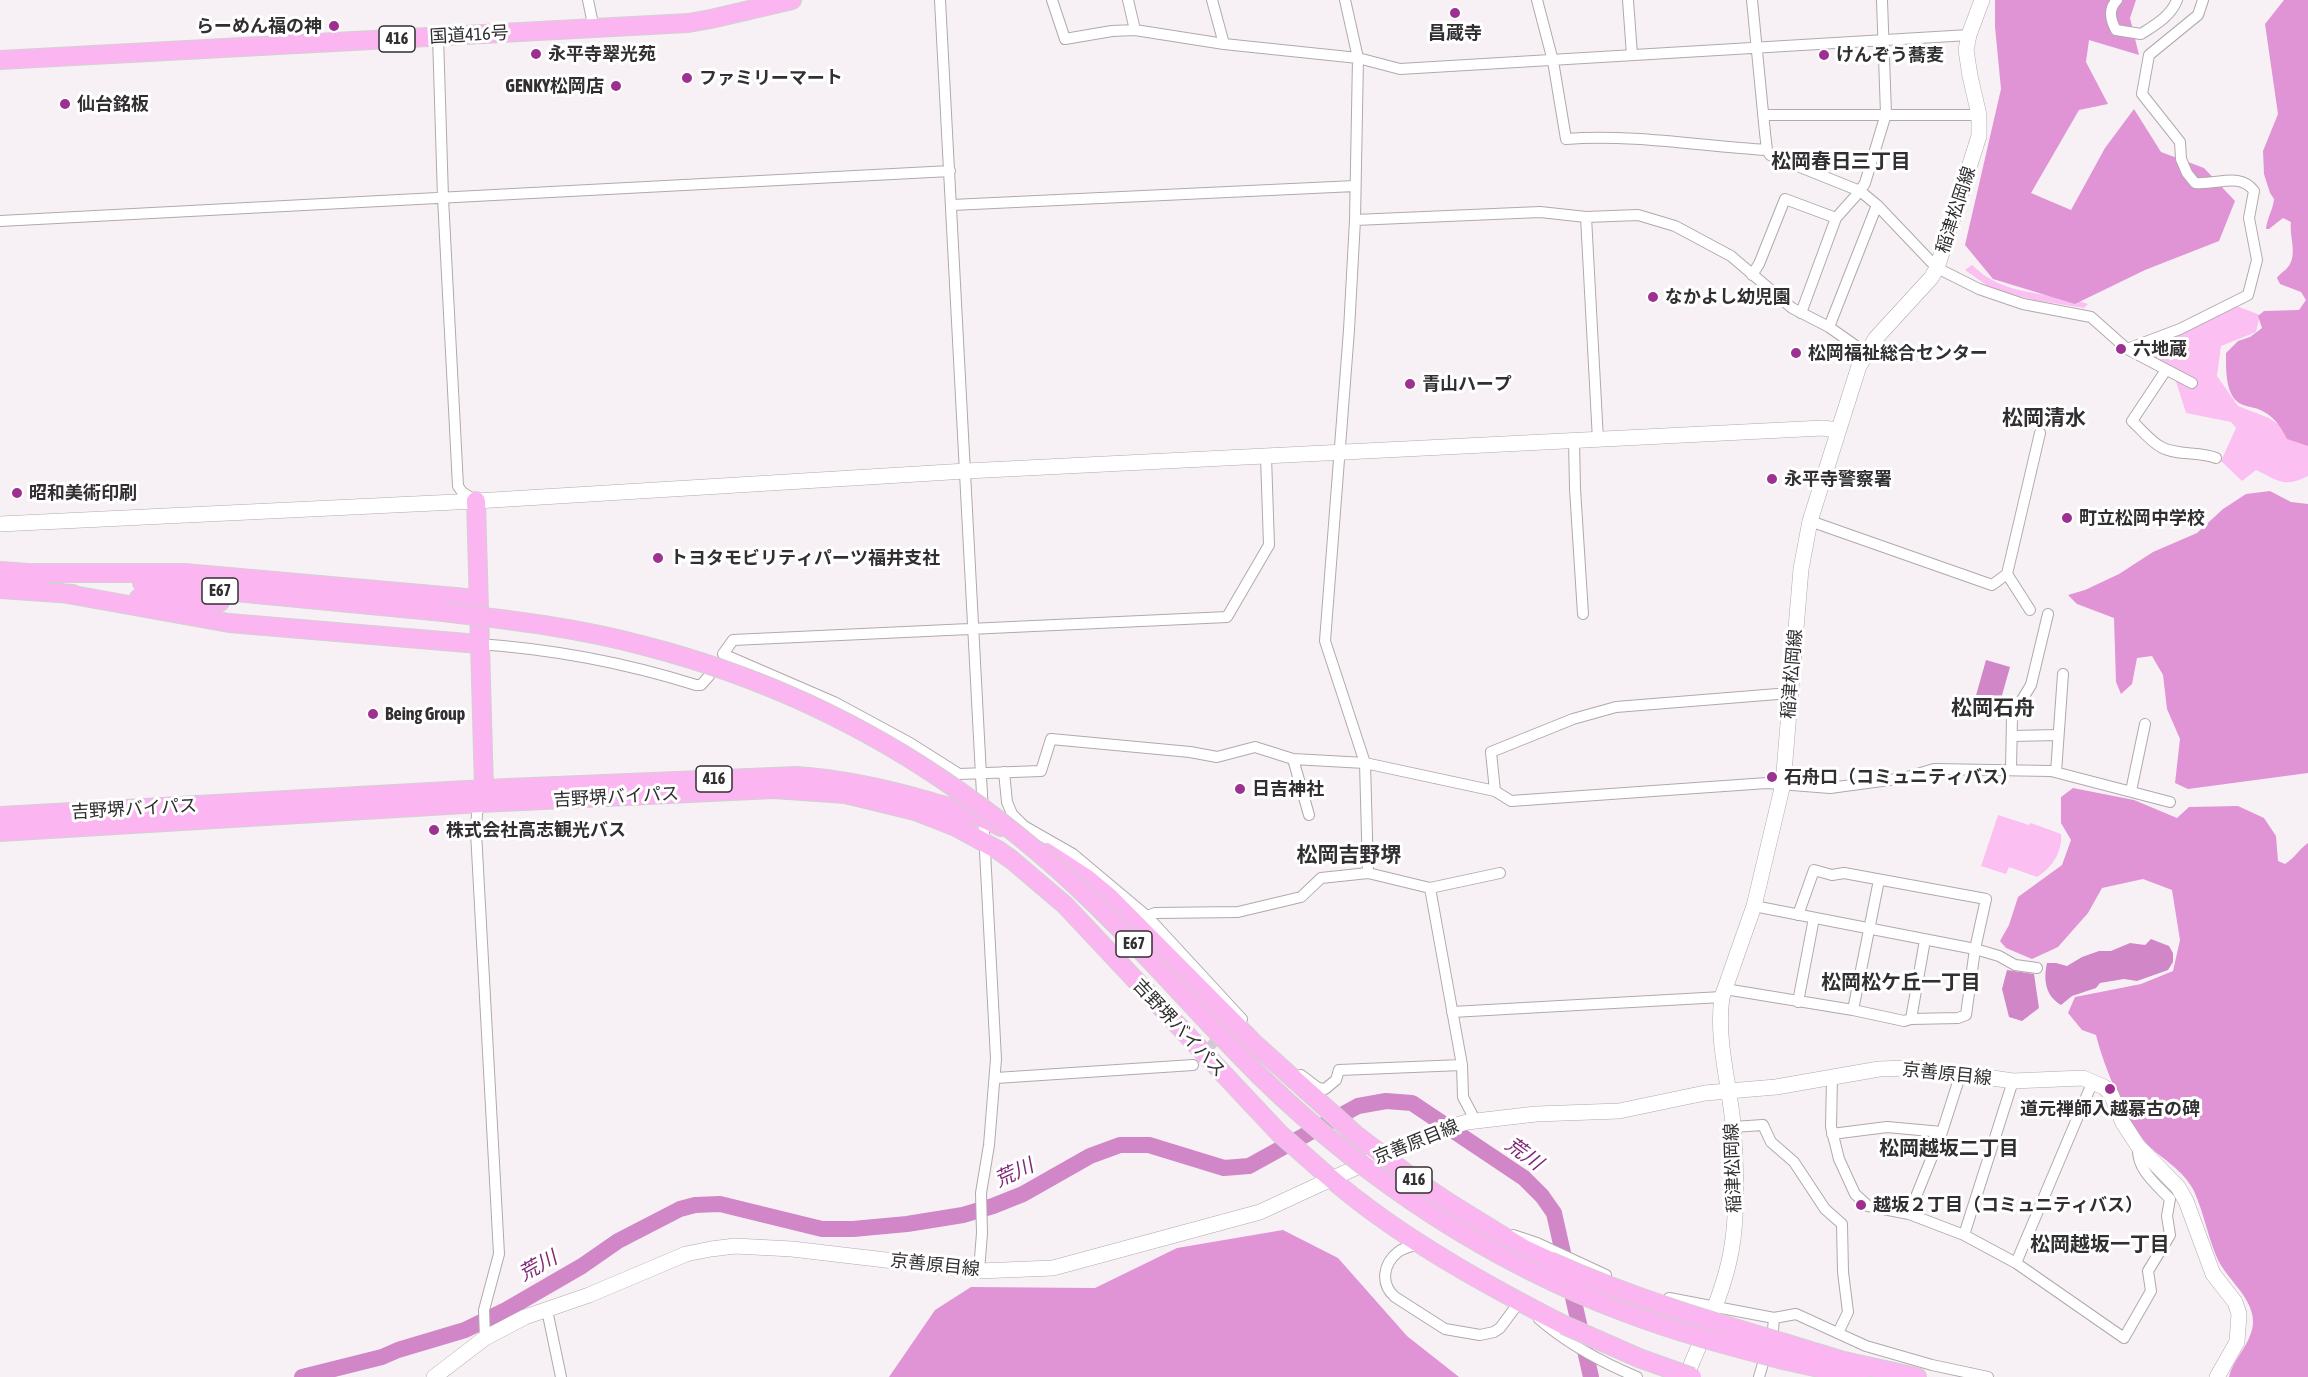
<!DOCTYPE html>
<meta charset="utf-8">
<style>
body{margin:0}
canvas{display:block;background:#f7f1f6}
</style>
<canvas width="2308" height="1377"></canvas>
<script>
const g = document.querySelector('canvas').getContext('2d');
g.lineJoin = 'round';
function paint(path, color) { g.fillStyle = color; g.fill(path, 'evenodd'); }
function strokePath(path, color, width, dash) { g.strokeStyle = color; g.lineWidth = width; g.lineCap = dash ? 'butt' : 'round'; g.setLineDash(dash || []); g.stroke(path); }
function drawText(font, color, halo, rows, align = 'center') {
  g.font = font + ' "Asap Condensed","Noto Sans JP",sans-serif'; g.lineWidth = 6; g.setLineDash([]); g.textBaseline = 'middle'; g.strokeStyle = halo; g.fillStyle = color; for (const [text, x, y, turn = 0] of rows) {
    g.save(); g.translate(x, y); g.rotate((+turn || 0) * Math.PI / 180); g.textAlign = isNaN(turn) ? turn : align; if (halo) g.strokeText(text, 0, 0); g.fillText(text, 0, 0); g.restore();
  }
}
paint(new Path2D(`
 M1972,265C1977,269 1982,274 1987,277C2016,296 2056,293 2088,304L2084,308L2034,300L1992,289L1965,270Z
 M2231,304L2260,315L2256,332L2221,346L2217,376L2238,406L2269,418L2297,437L2308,442V476C2284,488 2279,481 2256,470L2242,481L2221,461L2236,428L2231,422L2186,413L2174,375L2127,349Z
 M1998,815L2029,825L2031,823L2061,834C2063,851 2052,868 2037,877L2009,867L2006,874L1981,866Z`), '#fbbff1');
paint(new Path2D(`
 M1995,0H2136L2130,18L2139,55L2089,40L2086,62L2108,104L2079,110L2031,193L2071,210L2105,148L2134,109L2161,152L2204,168L2235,201L2219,241L2145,270L2075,304L1993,279L1965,245L2001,89L1995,27Z
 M2284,0H2308V446L2287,439C2280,425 2273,415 2258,409C2252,407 2244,406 2239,403C2225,394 2226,368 2226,353L2238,341L2250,337L2262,328L2258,316L2264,311L2299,310L2306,300L2301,292L2280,284L2277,278C2280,273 2284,272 2288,267C2298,255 2289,236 2291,222L2283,218L2269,229H2266C2267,218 2273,210 2274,199L2270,193L2264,174L2263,151L2278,114L2265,24Z
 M2270,491L2291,502L2308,504V773L2188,789L2175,783L2180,739L2167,709L2163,675L2152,656L2137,658L2132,684L2121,694L2116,682L2114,618L2077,604L2068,595L2085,590L2119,574L2153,552L2197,533L2223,509L2246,494Z
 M2073,788L2134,800L2177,818L2189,807L2238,806L2264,818L2276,836L2278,861L2285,864C2295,858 2299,849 2308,843V1377H2229C2233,1359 2252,1343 2253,1323C2254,1299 2228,1280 2218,1260C2208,1238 2204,1213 2194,1191C2184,1171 2164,1160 2149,1146C2127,1125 2103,1064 2096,1035L2082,1030L2068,1013L2075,997L2141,984L2173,971L2180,940L2172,890L2143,879L2102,888L2088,913L2058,947L2032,959L2006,948L2000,941L2009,925L2018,897L2062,865L2071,840L2061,823V797Z
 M1283,1230L1338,1258L1407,1336L1459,1377H889L935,1310L971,1287L1095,1288L1177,1248Z`), '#e094d5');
paint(new Path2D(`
 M1986,660L2010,667L1999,706L1975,699Z
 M2151,939L2169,946L2173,953V962L2168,970L2137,981L2124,979L2100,983L2096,988L2072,996L2061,1005C2046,996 2043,981 2047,963H2056L2067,966L2082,957L2099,951H2111L2130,943L2145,945Z
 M2007,970L2034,974L2039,1008L2022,1021L2009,1017L2002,989Z`), '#d186c7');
strokePath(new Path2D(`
 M302,1377L382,1357L398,1350L465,1330L506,1310L582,1266L618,1241L680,1209L695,1205L720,1204L822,1229H853L907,1224L963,1215L993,1206L1023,1194L1090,1156L1120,1145H1149L1224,1168L1249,1166L1358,1106L1386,1101L1412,1103L1524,1178L1542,1196L1554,1213L1591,1377`), '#d186c7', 16);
strokePath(new Path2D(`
 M1200,1057L1235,1020`), '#cfcacf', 10, [10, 5]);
const street = new Path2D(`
 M588,0L594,29
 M940,0L996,1059L989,1145L981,1193L982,1233L979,1271
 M1052,0L1065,39L1112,31L1135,30L1224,44L1358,58L1400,69L1969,35
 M1128,0L1135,30
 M1212,0L1224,44
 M1345,0L1358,58L1355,220L1349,330L1325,641L1365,763L1368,873
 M1537,0L1553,61L1566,139C1633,134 1700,146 1767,150
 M1628,0L1632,55
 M1752,0L1765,133L1767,150L1770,155L1860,191L1877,205L1937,268L1979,289L2023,304L2091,317L2127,349L2192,383
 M2117,0C2108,9 2110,19 2116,30L2141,34C2155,25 2171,16 2177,0
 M438,36L443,198L458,486L462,492L476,501
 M1763,115H1979
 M952,205L1355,186
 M1586,217L1598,440
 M1355,220L1540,212L1586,217L1638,215L1675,226L1731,256L1792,308L1829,327L1866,353
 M0,221L950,171
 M1752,275L1759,264L1785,199L1836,218
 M1801,313L1836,218L1860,191L1865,183L1886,114L1882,0
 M1829,327L1877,205
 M2127,349L2180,329L2248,295L2257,260L2249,218L2254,191C2240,172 2218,185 2195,183L2187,173L2181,159L2180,142L2142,94L2149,55L2198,15L2203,0
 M2166,370L2132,421C2141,429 2150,441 2161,447C2177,456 2200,451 2216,458
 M1574,441L1575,489L1583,614
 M1266,457L1269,545L1227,617L733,640L723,654L834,702L910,743L959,774L1041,771L1051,739L1190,752L1217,757L1255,747L1293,759L1365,763L1495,791L1511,801L1767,783L1830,788L1904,778L1934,769L2051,771L2170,802
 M1810,521L1992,585L2007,574L2040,433
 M2007,574L2030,610
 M479,644C552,649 626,663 696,685H701L709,676
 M2012,736L2058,735
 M1293,759L1309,815
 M2011,770L2012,716L2031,685L2048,614
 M1004,772L1007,802L1012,814L1024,826L1073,854L1147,916L1242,1019
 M2056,772L2063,674
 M1495,791L1491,752L1573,719L1616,707L1790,693
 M2131,791L2145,724
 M481,803L477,813L476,832L499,1254L484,1310L485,1338
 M1430,888L1462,1065L1463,1097L1475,1120
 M1754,906L1975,949L1999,956L2015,965L2037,968
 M1147,916L1155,913L1238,912L1301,897L1321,878L1368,873L1430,888L1500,873
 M1725,989L1853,1010L1904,1021L1911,1019L1958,1018L1966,1015L1975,949L1986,899L1844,873L1832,875L1814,870L1798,915
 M1798,1002L1814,918
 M1853,1010L1879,880
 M1452,1012L1722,997
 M1911,1019L1925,940
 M1301,1075L1318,1088L1325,1089L1336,1080L1339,1070L1462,1065
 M1832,1077L1831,1127L1839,1159L1855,1194L1868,1206L1909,1214L1964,1235L2016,1263L2124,1338L2151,1291L2148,1271L2170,1235L2167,1216L2170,1199C2155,1183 2136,1169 2138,1146
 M996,1078L1193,1065
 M1733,1127L1763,1125L1771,1142L1794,1162L1825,1209L1842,1224L1843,1272L1848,1312L1838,1333
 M1832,1134L1887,1127L1942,1132
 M1909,1214L1942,1132L1961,1073
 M1513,1235L1537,1243L1606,1275
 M1964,1235L2013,1081
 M1420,1244C1413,1246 1404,1247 1398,1252C1383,1264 1380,1284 1395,1297L1445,1329L1480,1335L1494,1332L1500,1328L1517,1305
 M2016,1263L2093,1081
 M1669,1298L1774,1318L1796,1314L1866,1346L1932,1365L1988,1377
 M547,1310L561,1377
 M1539,1319C1569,1345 1601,1362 1637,1377
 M1759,1377L1773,1330L1774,1318`);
const secondary = new Path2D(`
 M0,524L476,501L966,471L1823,428L1837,430
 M434,1377L485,1338L525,1317L589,1295L686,1254L711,1249L735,1246L792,1249L979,1271L1053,1268L1260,1212L1435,1131L1467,1122L1536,1114L1619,1111L1705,1093L1776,1087L1879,1069L1907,1068L1931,1069L2013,1081L2083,1078L2104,1087L2111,1094L2123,1123L2138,1146L2178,1187L2186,1201L2213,1274L2235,1302L2239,1314L2237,1342L2217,1377
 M1686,1377C1702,1337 1723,1295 1731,1252C1738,1215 1736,1163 1733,1124C1729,1082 1716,1039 1722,997L1754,906L1783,784L1801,569L1810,521L1859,366L1876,338L1931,278L1937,268L1979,136V115L1970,76L1966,50L1969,35L1982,0`);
const highway = new Path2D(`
 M0,60L688,23L711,19L792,0
 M476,501L484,789L481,801
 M0,571L43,574
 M33,573H184L478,599
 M142,583L443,612
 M0,589L73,594
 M62,593L229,623L479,644
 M139,598L220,602
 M0,816L484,789L796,776C843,779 887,789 932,802C955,809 979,815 1001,827
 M0,832L481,803L774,789L845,794L870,800L915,811L956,827L998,850L1012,860L1065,905L1280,1134C1307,1157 1332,1181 1360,1202C1421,1249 1496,1290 1564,1325
 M1046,852L1086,878L1110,898L1256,1045L1356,1135L1415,1180L1451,1204L1524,1249L1550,1261
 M1785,1343L1844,1361L1917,1377
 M1783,1360L1860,1377`);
strokePath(street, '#b0a9ae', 12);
strokePath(secondary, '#b0a9ae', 16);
strokePath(highway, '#d2d1d2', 20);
strokePath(street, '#fff', 10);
strokePath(secondary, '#fff', 15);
strokePath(highway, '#fbb6f1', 18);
const highwayBridge = new Path2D(`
 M443,612C511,620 579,628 645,646C758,675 864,724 959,791C1015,830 1067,875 1115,924C1165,974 1211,1028 1262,1078C1366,1179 1488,1260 1624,1312C1676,1332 1729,1346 1783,1360
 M1550,1261C1628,1296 1703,1319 1785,1343
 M1564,1325L1639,1358L1692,1377`);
strokePath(highwayBridge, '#d2d1d2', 20, []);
strokePath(highwayBridge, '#fbb6f1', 18);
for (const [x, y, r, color] of [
 [1455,13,6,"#9d3192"],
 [334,26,6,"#9d3192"],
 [536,54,6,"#9d3192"],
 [1824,55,6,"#9d3192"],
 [687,78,6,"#9d3192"],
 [616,86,6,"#9d3192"],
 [65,104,6,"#9d3192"],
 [1653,297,6,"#9d3192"],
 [2121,349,6,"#9d3192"],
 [1796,353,6,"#9d3192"],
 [1410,384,6,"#9d3192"],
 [1772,479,6,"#9d3192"],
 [17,493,6,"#9d3192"],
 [2067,518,6,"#9d3192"],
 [658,558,6,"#9d3192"],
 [373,714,6,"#9d3192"],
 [1772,777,6,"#9d3192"],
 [1240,789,6,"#9d3192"],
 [434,830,6,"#9d3192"],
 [2110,1089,6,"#9d3192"],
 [1861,1205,6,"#9d3192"]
]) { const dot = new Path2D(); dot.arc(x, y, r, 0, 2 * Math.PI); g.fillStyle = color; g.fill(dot); strokePath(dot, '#fff', 2); }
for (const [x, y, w] of [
 [397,39,36],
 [220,591,36],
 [714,779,36],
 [1134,944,36],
 [1414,1180,36]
]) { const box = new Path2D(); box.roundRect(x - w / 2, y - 13, w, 26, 4.5); g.fillStyle = '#fff'; g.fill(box); strokePath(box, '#312f31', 1.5); }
drawText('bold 16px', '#312f31', null, [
 ["416",397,39],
 ["E67",220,591],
 ["416",714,779],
 ["E67",1134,944],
 ["416",1414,1180]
]);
drawText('bold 18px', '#312f31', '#fff', [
 ["らーめん福の神",322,26,"right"],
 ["昌蔵寺",1455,33,"center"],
 ["永平寺翠光苑",548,54],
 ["けんぞう蕎麦",1836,55],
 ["ファミリーマート",699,78],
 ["GENKY松岡店",604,86,"right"],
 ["仙台銘板",77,104],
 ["なかよし幼児園",1665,297],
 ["六地蔵",2133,349],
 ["松岡福祉総合センター",1808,353],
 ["青山ハープ",1422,384],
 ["永平寺警察署",1784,479],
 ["昭和美術印刷",29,493],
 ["町立松岡中学校",2079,518],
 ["トヨタモビリティパーツ福井支社",670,558],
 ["Being Group",385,714],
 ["石舟口（コミュニティバス）",1784,777],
 ["日吉神社",1252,789],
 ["株式会社高志観光バス",446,830],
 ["道元禅師入越慕古の碑",2110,1109,"center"],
 ["越坂２丁目（コミュニティバス）",1873,1205]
], 'left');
drawText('18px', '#312f31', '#fff', [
 ["国道416号",469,35,-3],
 ["稲津松岡線",1956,210,-72],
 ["稲津松岡線",1792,674,-85],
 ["吉野堺バイパス",616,797,-3],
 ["吉野堺バイパス",134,809,-3],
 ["吉野堺バイパス",1179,1028,47],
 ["京善原目線",1947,1074,6],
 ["京善原目線",1416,1142,-22],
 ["稲津松岡線",1733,1168,-92],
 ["京善原目線",935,1265,6]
]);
drawText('bold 20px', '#312f31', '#fff', [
 ["松岡春日三丁目",1841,162],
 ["松岡松ケ丘一丁目",1901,983],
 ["松岡越坂二丁目",1949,1149],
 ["松岡越坂一丁目",2100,1245]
]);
drawText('italic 20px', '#7f2776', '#fff', [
 ["荒川",1524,1154,36],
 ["荒川",1014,1173,-25],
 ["荒川",538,1266,-29]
]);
drawText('bold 21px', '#312f31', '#fff', [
 ["松岡清水",2044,418],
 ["松岡石舟",1993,708],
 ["松岡吉野堺",1349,855]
]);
</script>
